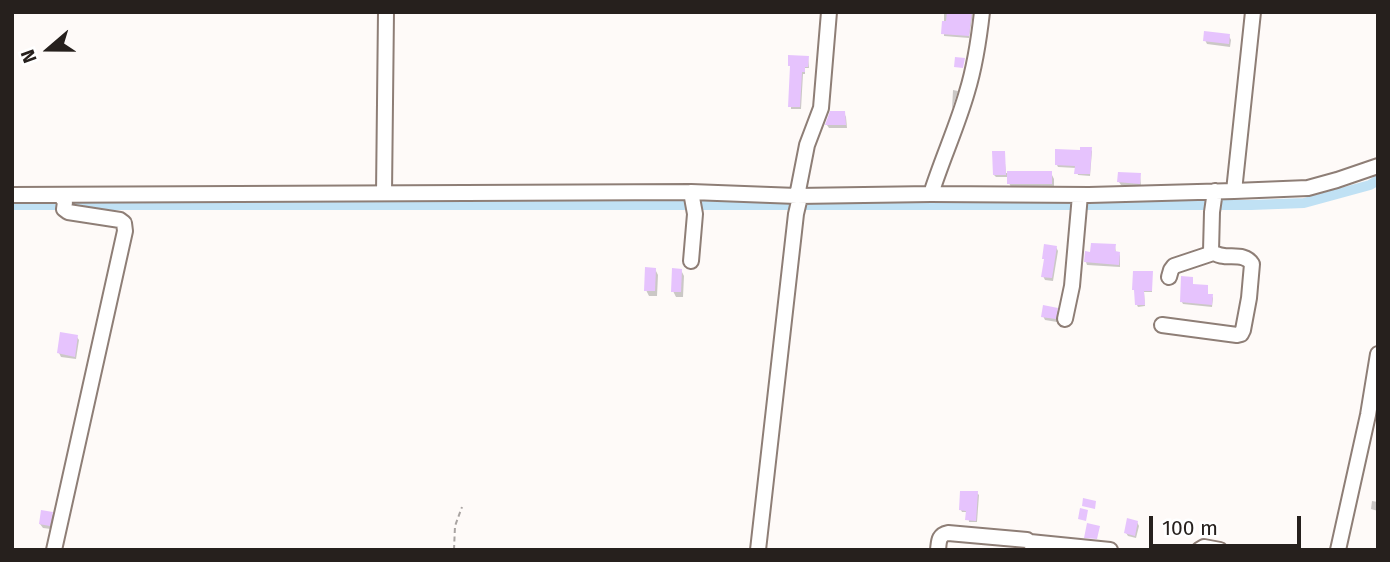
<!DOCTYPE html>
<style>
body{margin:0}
#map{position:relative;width:1390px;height:562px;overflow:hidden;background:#fefaf8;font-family:"Fira Sans",sans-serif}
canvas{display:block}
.frame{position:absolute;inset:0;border:14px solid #26201d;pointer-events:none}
.north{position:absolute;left:14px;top:14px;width:70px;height:70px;-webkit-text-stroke:5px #fff;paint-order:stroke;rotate:250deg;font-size:19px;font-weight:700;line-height:28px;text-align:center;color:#26201d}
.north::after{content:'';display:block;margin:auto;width:24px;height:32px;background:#26201d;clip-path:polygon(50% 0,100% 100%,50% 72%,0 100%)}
.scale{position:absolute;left:1149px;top:516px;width:152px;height:32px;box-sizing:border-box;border:4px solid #26201d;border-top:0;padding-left:9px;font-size:21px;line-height:24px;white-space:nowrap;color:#26201d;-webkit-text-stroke:5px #fff;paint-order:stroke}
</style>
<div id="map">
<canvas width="1390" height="562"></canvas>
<div class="frame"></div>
<div class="north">N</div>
<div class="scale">100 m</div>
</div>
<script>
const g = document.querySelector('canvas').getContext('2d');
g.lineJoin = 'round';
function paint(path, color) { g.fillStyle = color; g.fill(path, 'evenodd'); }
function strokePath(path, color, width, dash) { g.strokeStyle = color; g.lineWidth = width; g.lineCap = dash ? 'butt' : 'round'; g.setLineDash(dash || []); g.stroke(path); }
paint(new Path2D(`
 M944,12H973L969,38L944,36Z
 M1229,36L1231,40L1230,47L1207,44L1205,40Z
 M808,57L809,68H805V74H803L801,109H791V68Z
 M953,90L958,91L952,109Z
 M831,113H844L846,117L847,128H829L827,125Z
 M1090,149L1092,151L1090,176L1078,175L1076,168L1058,167L1057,165Z
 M1004,153L1006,173H1051L1054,179V189H1012L1009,183V177H996L994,175Z
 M1140,174L1141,186L1121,185L1119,182Z
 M1115,246L1116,253H1119L1120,256V267L1087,265L1086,262Z
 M1056,247L1058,251L1053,281L1045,280L1043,276Z
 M655,269L658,275L657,296H649L646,290Z
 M681,270L684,276L683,297H676L673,291Z
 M1152,273V292H1144L1145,306L1138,307L1137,305Z
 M1192,279L1193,286H1207L1208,296H1212L1213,298L1212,307L1183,304L1182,302Z
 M1056,309L1059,313L1057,322L1045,320L1043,316Z
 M77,337L79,340L76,359L61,357L59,353Z
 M977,493L979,495L977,522H969L968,512H962L961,510Z
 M1372,501L1378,502V511L1371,509Z
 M52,514L54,517L51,529L43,528L40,524Z
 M1137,522L1139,526L1136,538L1128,536L1126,533Z`), '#0003');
strokePath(new Path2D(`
 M12,205H1251L1304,203L1370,185L1378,180`), '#c0e1f4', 10);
paint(new Path2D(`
 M947,12H972L969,36L941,34L942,21H946Z
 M1204,31L1230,34L1229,44L1203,41Z
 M788,55L809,56L808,67H805V72H802L800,107H788L790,66H788Z
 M955,57L965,58L963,68L954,67Z
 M830,111H845L846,125H825Z
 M1080,147H1092L1090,174H1074L1075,166L1055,165V149L1080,150Z
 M992,151H1005L1006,175H993Z
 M1007,171H1052V184H1007Z
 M1118,172L1141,173L1140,184L1117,182Z
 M1091,243L1116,244L1115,251L1120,252L1119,265L1084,262L1085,251L1090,252Z
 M1044,244L1057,246L1052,278L1041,277L1044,259H1042Z
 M645,267L656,268L655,291H644Z
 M672,268L682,269L681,292H671Z
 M1133,271H1153L1152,291H1144L1145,305H1135L1134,290H1132Z
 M1181,276L1193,277V284L1208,285V294H1213L1212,305L1180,302Z
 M1043,305L1058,308L1056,319L1041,317Z
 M60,332L78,335L75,357L57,353Z
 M960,491H978L976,521L965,520L966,511L959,510Z
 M1083,498L1096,501L1095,509L1082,506Z
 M1080,508L1088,510L1086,521L1078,519Z
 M41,510L53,512L50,526L39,524Z
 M1127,518L1138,521L1135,536L1124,533Z
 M1087,523L1100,526L1097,539L1084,538Z`), '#e6c3fd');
const minor = new Path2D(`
 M1253,12L1234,191L1308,188L1337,180L1378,166
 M384,193L386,12
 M931,194C942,159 957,127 967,92C975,66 979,39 982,12
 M12,195L691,192L797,196L931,194L1089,195L1234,191
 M691,261L695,214L691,192
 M1169,277L1171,270L1174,266L1213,253
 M1065,319L1072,286L1080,195
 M1162,325L1237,335L1241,334L1243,330L1249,298L1252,264C1243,250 1224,262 1211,251L1212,212L1215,191
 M1030,542L1110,550
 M54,550L125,231L124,223L120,220L68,212L64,209L65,202L61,196
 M758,550L796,214L800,197L797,196L807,145L821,108L829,12
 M938,550C939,542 938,535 948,533L1027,540L1032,544L1033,550
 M1199,550L1204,547L1220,550
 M1338,550L1368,415L1378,354`);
strokePath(minor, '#8e7e76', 18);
strokePath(new Path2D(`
 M454,550L455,526L462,507`), '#a9a4a2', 2, [5, 3.5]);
strokePath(minor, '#fff', 14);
</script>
